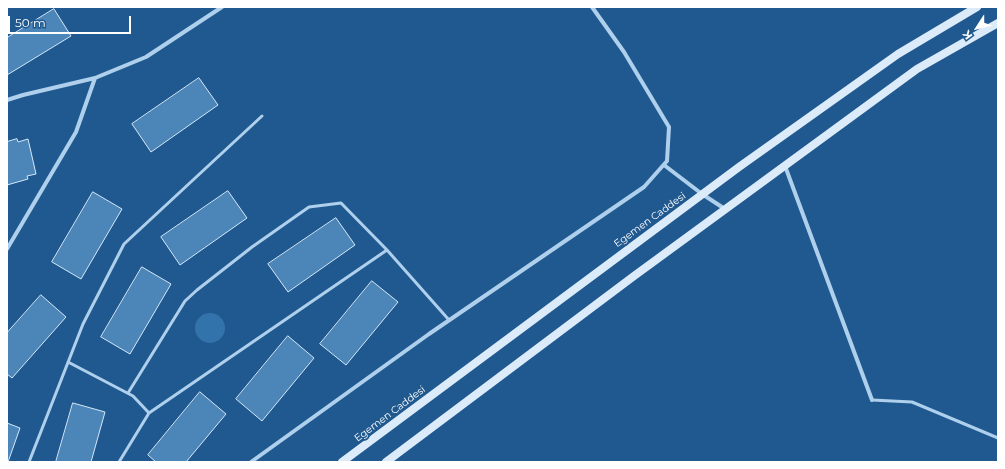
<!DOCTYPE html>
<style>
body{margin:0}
#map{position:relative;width:1005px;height:469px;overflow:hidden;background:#20598f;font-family:Montserrat,sans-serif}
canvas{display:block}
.frame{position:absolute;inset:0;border:8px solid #fff;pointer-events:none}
.north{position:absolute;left:957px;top:8px;width:40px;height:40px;-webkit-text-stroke:3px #20598f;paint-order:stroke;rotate:234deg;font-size:11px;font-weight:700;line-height:16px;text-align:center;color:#fff}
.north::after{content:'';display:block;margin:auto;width:14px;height:18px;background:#fff;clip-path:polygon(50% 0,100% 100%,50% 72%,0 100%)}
.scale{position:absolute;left:8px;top:16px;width:123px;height:18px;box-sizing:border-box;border:2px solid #fff;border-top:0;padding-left:5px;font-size:12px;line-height:14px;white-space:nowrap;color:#fff;-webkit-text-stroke:3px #20598f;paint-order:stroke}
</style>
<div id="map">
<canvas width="1005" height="469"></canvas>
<div class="frame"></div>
<div class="north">K</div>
<div class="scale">50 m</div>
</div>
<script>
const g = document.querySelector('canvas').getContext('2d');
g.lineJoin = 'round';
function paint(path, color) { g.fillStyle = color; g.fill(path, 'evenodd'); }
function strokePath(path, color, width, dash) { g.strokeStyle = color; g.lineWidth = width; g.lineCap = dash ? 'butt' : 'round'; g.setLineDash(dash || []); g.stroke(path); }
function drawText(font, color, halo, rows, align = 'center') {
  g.font = font + ' Montserrat,sans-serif'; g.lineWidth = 4; g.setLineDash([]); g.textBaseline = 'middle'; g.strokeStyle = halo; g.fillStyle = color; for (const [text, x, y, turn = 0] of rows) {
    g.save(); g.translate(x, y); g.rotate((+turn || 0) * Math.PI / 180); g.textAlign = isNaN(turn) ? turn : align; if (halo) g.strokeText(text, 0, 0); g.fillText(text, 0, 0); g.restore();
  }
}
paint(new Path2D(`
 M195 328a15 15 0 1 1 30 0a15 15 0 1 1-30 0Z`), '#3373ac');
const building = new Path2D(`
 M54,9L71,36L7,75V38Z
 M199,78L218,105L151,152L132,124Z
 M17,139L18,142L28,139L36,174L27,176L28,179L7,185V142Z
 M228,191L247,218L180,265L161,237Z
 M93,192L122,209L81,279L52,262Z
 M336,218L355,245L288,292L268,264Z
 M142,267L171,284L130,354L101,337Z
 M372,281L398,302L346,365L320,344Z
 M41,295L66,317L12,378L7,374V333Z
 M288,336L314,358L262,421L236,399Z
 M200,392L226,414L186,462H156L148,455Z
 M73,403L105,412L91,462H56Z
 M7,423L20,428L8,462H7Z`);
paint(building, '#4c85b8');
strokePath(building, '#d5e8f9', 1);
strokePath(new Path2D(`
 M68,362L133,396L149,413
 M128,393L185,301L197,290L252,247L309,207L341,203L387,250L449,320
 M872,400L912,402L998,438
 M29,462L83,324L124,244L262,116
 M119,462L149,413L387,250`), '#afd0ed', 3);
strokePath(new Path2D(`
 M7,100L23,95L95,78L146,57L222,7
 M664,165L702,194L725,209
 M785,166L872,400
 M7,249L76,132L95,78
 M251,462L429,334L644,187L667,161L669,127L624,52L592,7`), '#afd0ed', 4);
strokePath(new Path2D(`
 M342,462L739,167L898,54L977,7
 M386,462L634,276L917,69L998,23`), '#dbebf9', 8);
drawText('10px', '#fff', '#20598f', [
 ["Egemen Caddesi",650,220,-36],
 ["Egemen Caddesi",390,414,-37]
]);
</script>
